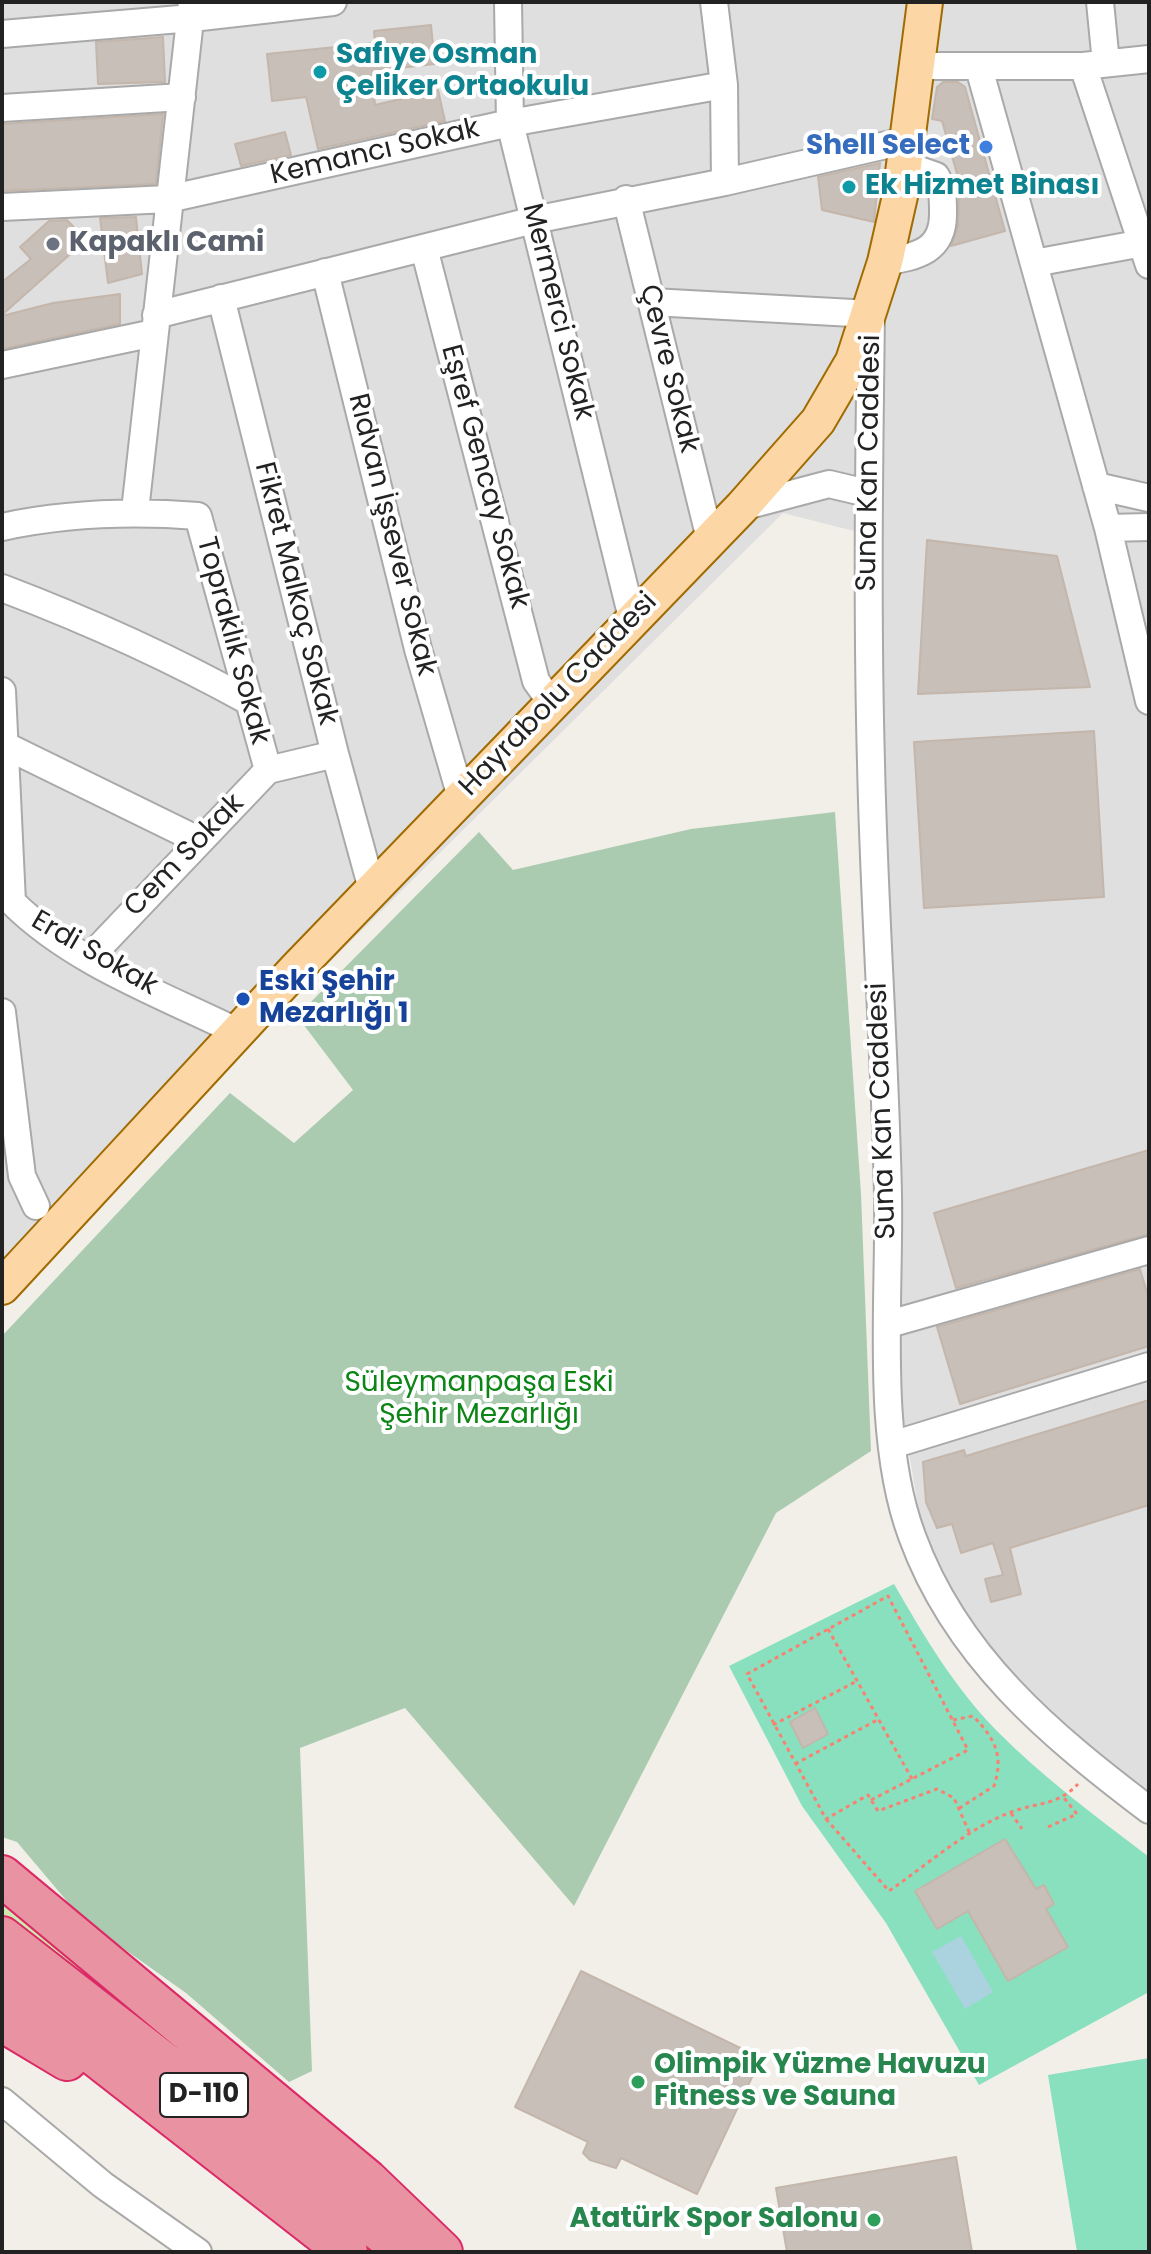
<!DOCTYPE html>
<meta charset="utf-8">
<style>
body{margin:0}
#map{position:relative;width:1151px;height:2254px;overflow:hidden;background:#f2efe9;font-family:Poppins,sans-serif}
canvas{display:block}
.frame{position:absolute;inset:0;border:4px solid #222;pointer-events:none}
</style>
<div id="map">
<canvas width="1151" height="2254"></canvas>
<div class="frame"></div>
</div>
<script>
const g = document.querySelector('canvas').getContext('2d');
g.lineJoin = 'round';
function paint(path, color) { g.fillStyle = color; g.fill(path, 'evenodd'); }
function strokePath(path, color, width, dash) { g.strokeStyle = color; g.lineWidth = width; g.lineCap = dash ? 'butt' : 'round'; g.setLineDash(dash || []); g.stroke(path); }
function drawText(font, color, halo, rows, align = 'center') {
  g.font = font + ' Poppins,sans-serif'; g.lineWidth = 8; g.setLineDash([]); g.textBaseline = 'middle'; g.strokeStyle = halo; g.fillStyle = color; for (const [text, x, y, turn = 0] of rows) {
    g.save(); g.translate(x, y); g.rotate((+turn || 0) * Math.PI / 180); g.textAlign = isNaN(turn) ? turn : align; if (halo) g.strokeText(text, 0, 0); g.fillText(text, 0, 0); g.restore();
  }
}
paint(new Path2D(`
 M2,2H1149V1809L1001,1688L927,1560L886,1316L858,532L783,513L159,1131L2,1294Z`), '#e0dfdf');
paint(new Path2D(`
 M2,1890L388,2218L2,1917Z`), '#cdebb0');
paint(new Path2D(`
 M835,812L861,1194L871,1451L776,1513L574,1906L405,1708L300,1748L312,2071L289,2082L186,1993L82,1919L17,1842L2,1837V1336L230,1093L294,1143L353,1090L297,1016L479,832L513,870L691,829Z`), '#aacbaf');
paint(new Path2D(`
 M894,1584C924,1636 954,1687 996,1730C1042,1777 1097,1817 1149,1857V1992L979,2085L886,1923L802,1806L729,1666Z
 M1149,2058V2252H1077L1048,2075Z`), '#88e0be');
paint(new Path2D(`
 M961,1936L993,1992L965,2009L932,1952Z`), '#aad3df');
const building = new Path2D(`
 M431,25L435,64L372,71L375,105L438,90L445,121L318,149L306,97L272,101L267,54L375,43L374,31Z
 M163,37L165,82L98,84L96,42Z
 M943,82H958L965,87L1005,231L951,246L958,226L959,181L942,121L932,119L937,87Z
 M163,114L156,184L2,191V124Z
 M285,132L291,155L241,166L235,144Z
 M880,163L874,222L822,210L818,177Z
 M136,217L142,274L108,283L100,218Z
 M67,220L86,240L2,315V282L31,259L20,247L49,221Z
 M120,294V324L2,349V316L53,303Z
 M927,540L1057,556L1090,687L918,694Z
 M1094,731L1104,897L924,908L914,742Z
 M1149,1150V1234L956,1288L934,1213Z
 M1140,1269L1149,1299V1346L960,1404L937,1327Z
 M1149,1400V1505L1010,1548L1021,1594L991,1602L985,1579L1003,1575L993,1543L961,1553L952,1524L937,1528L926,1502L923,1462L964,1450L966,1456Z
 M815,1708L828,1734L803,1748L790,1722Z
 M1005,1839L1036,1889L1044,1885L1054,1904L1046,1909L1068,1947L1008,1981L968,1911L937,1929L915,1891Z
 M581,1971L761,2058L697,2194L621,2158L616,2168L590,2160L583,2153L588,2142L515,2107Z
 M956,2157L972,2252H787L776,2188Z`);
paint(building, '#c7bfb8');
strokePath(building, '#c4b6ab', 2);
const minor = new Path2D(`
 M508,2L510,123L632,618
 M714,2L724,85L725,182
 M1100,2L1106,63
 M2,34L192,18L333,2
 M920,66H1083L1149,59
 M1083,66L1149,265
 M979,68L1108,528L1149,701
 M2,108L182,97
 M626,199L710,539
 M2,207L168,199L510,123L724,85
 M424,248L536,681L551,702
 M885,262C918,256 944,251 943,212C943,199 943,188 936,176L905,165
 M1034,263L1143,243
 M325,272L418,649L461,797
 M221,298L335,754L372,889
 M652,302L871,314C869,464 867,613 871,763C874,907 885,1051 888,1195C890,1301 875,1437 912,1536C956,1657 1050,1735 1149,1810
 M156,315L534,220L725,182L908,140
 M2,365L154,333
 M1096,486L1149,498
 M742,507L829,484L867,493
 M135,511L192,2
 M2,527C67,513 132,511 198,516L268,770
 M1108,528L1149,527
 M2,588C86,620 169,657 248,701
 M2,691L12,902C73,963 163,995 240,1033
 M6,746L198,840
 M89,958L268,770L335,754
 M2,1012L22,1176L36,1206
 M889,1324L1149,1250
 M892,1445L1149,1366
 M2,2101L103,2185L198,2252`);
const major = new Path2D(`
 M2,1287L296,969L742,507L818,421L853,361L885,262L900,196L925,2`);
const highway = new Path2D(`
 M2,1876L367,2180L442,2252
 M2,1937L407,2252
 M2,1983L347,2252
 M2,2021L67,2060`);
strokePath(minor, '#a9a9a9', 30);
strokePath(major, '#a06b00', 38);
strokePath(highway, '#dc2a67', 44);
strokePath(new Path2D(`
 M828,1629L912,1779
 M953,1720L973,1716C995,1739 1004,1755 994,1786L958,1809
 M773,1725L857,1681
 M795,1764L879,1719
 M871,1800L968,1750L888,1596L747,1674L826,1819L868,1795L878,1811L937,1789L954,1798L970,1834
 M1011,1813L1022,1829
 M826,1819L889,1891C928,1864 967,1829 1011,1812C1038,1802 1057,1806 1078,1784
 M1048,1827L1077,1814L1064,1798`), '#fa8072', 3, [4, 4]);
strokePath(minor, '#fff', 26);
strokePath(major, '#fcd6a4', 34);
strokePath(highway, '#e892a2', 40);
for (const [x, y, r, color] of [
 [320,72,8,"#0f9aa8"],
 [986,147,8,"#3f7fe0"],
 [849,187,8,"#0f9aa8"],
 [53,244,8,"#6b7280"],
 [243,999,8,"#1a4fb4"],
 [638,2082,8,"#2e9e5b"],
 [874,2220,8,"#2e9e5b"]
]) { const dot = new Path2D(); dot.arc(x, y, r, 0, 2 * Math.PI); g.fillStyle = color; g.fill(dot); strokePath(dot, '#fff', 3); }
for (const [x, y, w] of [
 [204,2095,88]
]) { const box = new Path2D(); box.roundRect(x - w / 2, y - 22, w, 44, 6); g.fillStyle = '#fff'; g.fill(box); strokePath(box, '#222', 2); }
drawText('bold 26px', '#222', null, [
 ["D-110",204,2095]
]);
drawText('bold 28px', '#0d838f', '#fff', [
 ["Safıye Osman",336,56],
 ["Çeliker Ortaokulu",336,88],
 ["Ek Hizmet Binası",865,187]
], 'left');
drawText('bold 28px', '#366cbe', '#fff', [
 ["Shell Select",970,147]
], 'right');
drawText('28px', '#222', '#fff', [
 ["Kemancı Sokak",375,153,-13],
 ["Mermerci Sokak",557,312,76],
 ["Çevre Sokak",668,369,76],
 ["Suna Kan Caddesi",870,463,-89],
 ["Eşref Gencay Sokak",484,477,75],
 ["Rıdvan İşsever Sokak",391,535,76],
 ["Fikret Malkoç Sokak",295,594,76],
 ["Topraklık Sokak",232,641,75],
 ["Hayrabolu Caddesi",559,695,-46],
 ["Cem Sokak",185,856,-46],
 ["Erdi Sokak",94,954,30],
 ["Suna Kan Caddesi",883,1111,-92]
]);
drawText('bold 28px', '#5b616d', '#fff', [
 ["Kapaklı Cami",69,244]
], 'left');
drawText('bold 28px', '#164399', '#fff', [
 ["Eski Şehir",259,983],
 ["Mezarlığı 1",259,1015]
], 'left');
drawText('28px', '#0c8416', '#fff', [
 ["Süleymanpaşa Eski",479,1384],
 ["Şehir Mezarlığı",479,1416]
]);
drawText('bold 28px', '#27864d', '#fff', [
 ["Olimpik Yüzme Havuzu",654,2066],
 ["Fitness ve Sauna",654,2098],
 ["Atatürk Spor Salonu",858,2220,"right"]
], 'left');
</script>
